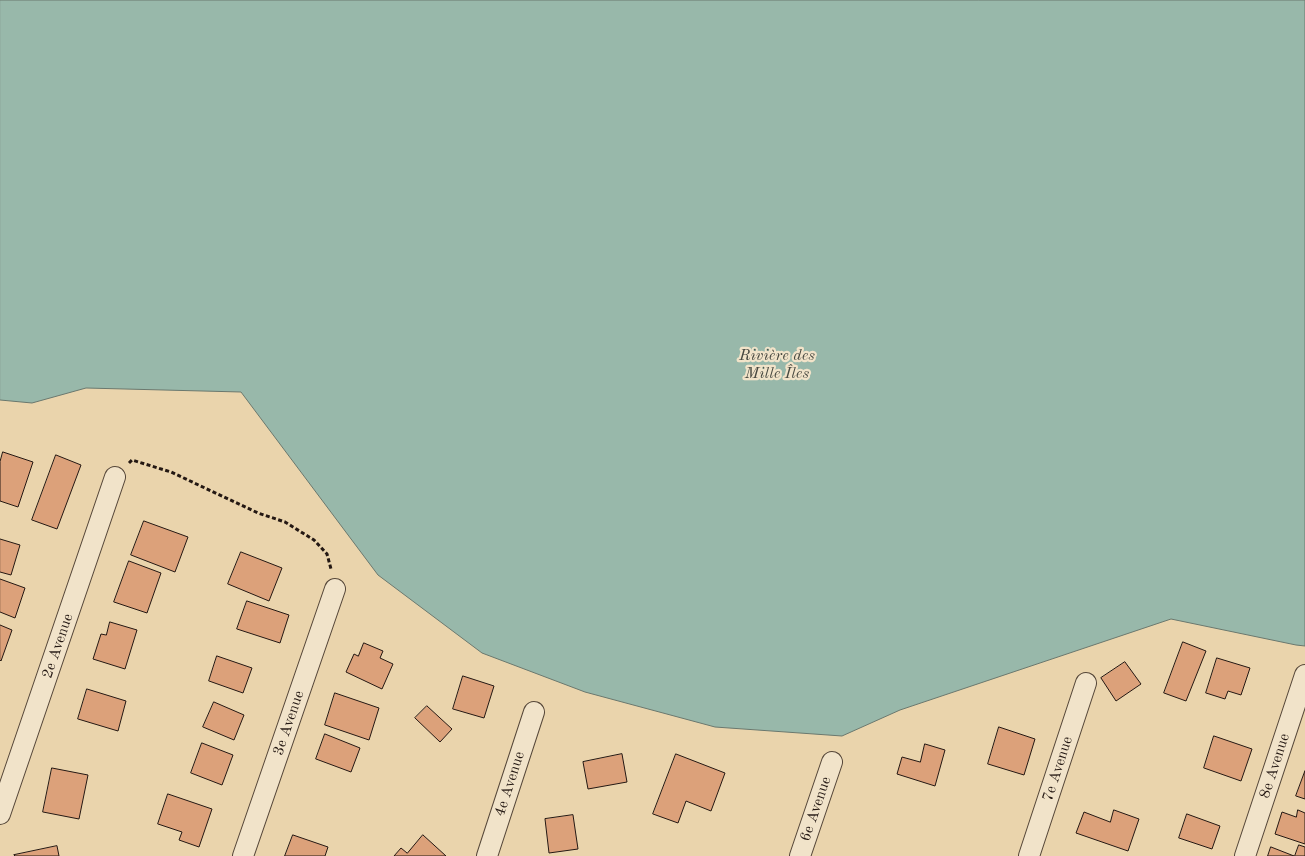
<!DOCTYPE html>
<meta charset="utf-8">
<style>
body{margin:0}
canvas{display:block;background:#ead4ac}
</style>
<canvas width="1305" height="856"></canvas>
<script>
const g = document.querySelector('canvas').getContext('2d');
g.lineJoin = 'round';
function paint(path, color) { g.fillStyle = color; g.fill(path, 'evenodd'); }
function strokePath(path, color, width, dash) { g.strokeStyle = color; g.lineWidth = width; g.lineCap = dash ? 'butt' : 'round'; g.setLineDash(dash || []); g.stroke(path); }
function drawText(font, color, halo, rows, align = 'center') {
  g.font = font + ' "Old Standard TT",serif'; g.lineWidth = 4.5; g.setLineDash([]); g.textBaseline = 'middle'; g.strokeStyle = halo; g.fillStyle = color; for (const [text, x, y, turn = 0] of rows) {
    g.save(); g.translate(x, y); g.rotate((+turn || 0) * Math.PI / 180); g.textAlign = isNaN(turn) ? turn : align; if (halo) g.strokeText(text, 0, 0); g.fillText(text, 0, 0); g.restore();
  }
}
const water = new Path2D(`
 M0,0H1305V646L1296,645L1171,619L900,710L842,736L715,727L585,692L482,653L378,575L241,392L86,388L32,403L0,400Z`);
paint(water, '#98b8aa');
strokePath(water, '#6a786e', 1);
const building = new Path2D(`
 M3,452L33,462L18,507L0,501V462Z
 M56,455L81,465L57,529L32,520Z
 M144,521L188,537L175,572L131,555Z
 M0,539L20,545L11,575L0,572Z
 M241,552L282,568L269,601L228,584Z
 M129,561L161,573L147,613L114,602Z
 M0,579L25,588L15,618L0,612Z
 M247,601L289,615L280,643L237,629Z
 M110,622L137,630L125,669L93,659L101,634L106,635Z
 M0,625L12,630L1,661L0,660Z
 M1183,642L1206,651L1186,701L1164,693Z
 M364,643L383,651L380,658L393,664L382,689L346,672L354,654L358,656Z
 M217,656L252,668L243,693L209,681Z
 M1217,658L1250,668L1241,695L1228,691L1225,699L1206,693Z
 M1125,662L1141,684L1116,701L1101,678Z
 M463,676L494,686L484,718L453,709Z
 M87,689L126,701L118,731L78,719Z
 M335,693L379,708L369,740L325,725Z
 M214,702L244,715L234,740L203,727Z
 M427,706L452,729L440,742L415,718Z
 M999,727L1035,739L1024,775L988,764Z
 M325,734L360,748L351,772L316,759Z
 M1214,736L1252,749L1241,781L1204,768Z
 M202,743L233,755L222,785L191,773Z
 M925,744L945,750L935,786L897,774L902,757L920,762Z
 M622,754L627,782L588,789L583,762Z
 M676,754L725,773L711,811L686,801L678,823L653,814Z
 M52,768L88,775L79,819L43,812Z
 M1305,771V799L1296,796Z
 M168,794L212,809L199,847L179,840L182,832L158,824Z
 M1114,810L1139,819L1128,851L1076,833L1084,812L1110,822Z
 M1298,810L1305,813V844L1275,834L1282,812L1296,817Z
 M1187,814L1220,826L1212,849L1179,838Z
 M573,815L578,849L549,853L545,819Z
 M293,835L328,847L325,856H285Z
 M423,835L446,856H394L401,848L407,853Z
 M1299,845L1305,847V856H1295Z
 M57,846L59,856H15L14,855Z
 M1271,847L1294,856H1268Z`);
paint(building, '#dca17a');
strokePath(building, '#241813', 1);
const street = new Path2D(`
 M0,814L115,477
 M243,856L335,589
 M487,856L534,712
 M800,856L832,762
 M1029,856L1086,683
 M1245,856L1305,675`);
strokePath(street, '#564739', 22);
strokePath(new Path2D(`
 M129,463L132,460L171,472L258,513L285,522L314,540L327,554L331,569`), '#241813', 3, [4, 2.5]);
strokePath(street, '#f1e3c9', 20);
drawText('15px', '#241813', '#f1e3c9', [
 ["2e Avenue",58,646,-71],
 ["3e Avenue",289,723,-71],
 ["8e Avenue",1275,766,-72],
 ["7e Avenue",1058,769,-72],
 ["4e Avenue",510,784,-72],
 ["6e Avenue",816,809,-71]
]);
drawText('italic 16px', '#474840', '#f1e3c9', [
 ["Rivière des",777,356],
 ["Mille Îles",777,374]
]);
</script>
